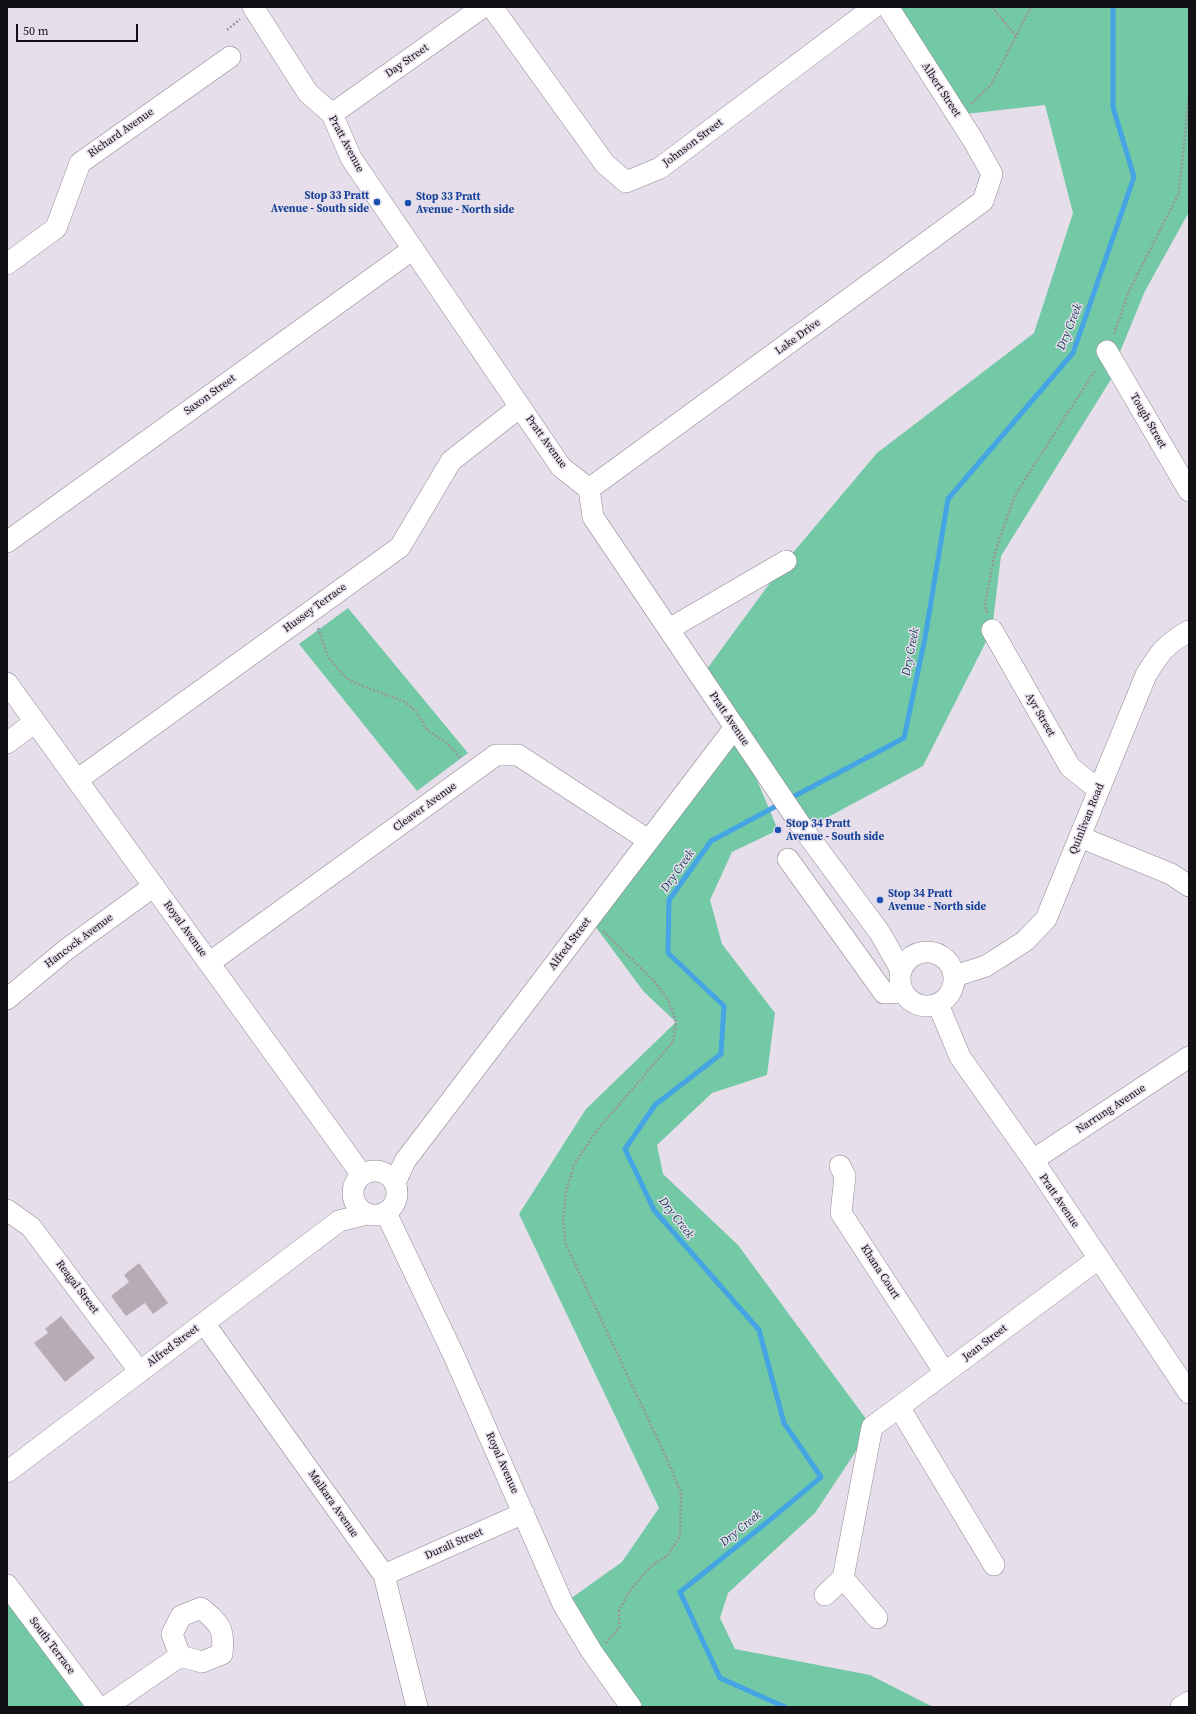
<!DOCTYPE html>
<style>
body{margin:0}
#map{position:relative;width:1196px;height:1714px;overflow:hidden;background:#e7deeb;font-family:"Source Serif 4",serif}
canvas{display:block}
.frame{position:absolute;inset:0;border:8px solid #131015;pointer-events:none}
.scale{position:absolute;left:16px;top:24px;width:122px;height:18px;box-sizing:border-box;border:2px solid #131015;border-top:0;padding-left:5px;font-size:12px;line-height:14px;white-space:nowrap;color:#131015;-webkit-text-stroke:3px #e7deeb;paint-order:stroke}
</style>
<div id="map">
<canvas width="1196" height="1714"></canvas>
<div class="frame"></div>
<div class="scale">50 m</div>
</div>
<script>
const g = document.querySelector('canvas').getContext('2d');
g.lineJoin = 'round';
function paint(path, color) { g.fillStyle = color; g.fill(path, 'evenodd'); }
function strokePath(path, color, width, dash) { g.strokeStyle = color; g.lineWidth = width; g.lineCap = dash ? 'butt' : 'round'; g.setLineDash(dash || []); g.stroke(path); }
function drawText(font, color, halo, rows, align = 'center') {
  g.font = font + ' "Source Serif 4",serif'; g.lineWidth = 3; g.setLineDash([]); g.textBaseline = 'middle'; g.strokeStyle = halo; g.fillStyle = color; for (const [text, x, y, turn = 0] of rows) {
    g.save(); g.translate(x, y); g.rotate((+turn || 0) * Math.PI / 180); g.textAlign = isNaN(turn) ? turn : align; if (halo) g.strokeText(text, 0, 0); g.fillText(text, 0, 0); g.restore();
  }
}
paint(new Path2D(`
 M889,7H1189V212L1145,291L1115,364L1118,368L1001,556L992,630L923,766L804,830L736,730L778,830L732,852L710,900L722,944L775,1013L767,1075L712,1093L657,1145L663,1174L738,1245L872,1427L815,1513L728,1593L720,1618L735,1649L870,1675L933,1707H631L563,1604L622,1562L659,1508L519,1214L586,1109L676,1022L644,992L589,918L734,727L701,677L786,561L877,453L1034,333L1073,213L1045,105L957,115Z
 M348,608L468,753L417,791L299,644Z
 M7,1585L98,1707H7Z`), '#73c9a5');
strokePath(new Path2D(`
 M789,799L904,738L925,638L948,499L1073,353L1134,177L1113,107V7
 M780,804L711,841L669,900L668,953L724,1006L721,1054L655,1105L625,1149L654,1210L759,1330L784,1423L821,1477L771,1519L680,1592L720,1678L785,1707`), '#45a4e3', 5);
paint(new Path2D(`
 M139,1263L168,1303L153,1314L145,1303L126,1316L111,1296L129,1282L124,1275Z
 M61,1316L95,1358L65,1382L34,1343L48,1333L45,1329Z`), '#b9abb4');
const minor = new Path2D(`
 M253,7L308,93L332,114L351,158L561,467L589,489L593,517L804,830L880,933L901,970
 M492,7L605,164L626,182L660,168L874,7
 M332,114L483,7
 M7,264L56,228L80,163L230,57
 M1107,351L1189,491
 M589,489L983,201L992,174L973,140L888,7
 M7,542L413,249
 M669,629L786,561
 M992,630L1070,767L1099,790
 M7,683L362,1175
 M7,743L35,722
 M77,780L400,547L451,461L520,407
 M1080,837L1171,874L1189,886
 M788,859L884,993L903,992
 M900 979a27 27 0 1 1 54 0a27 27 0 1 1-54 0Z
 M209,963L496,755H518L648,840
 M955,976L986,966L1025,941L1046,919L1146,675C1160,652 1166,644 1189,631
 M7,999L67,949L154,886
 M938,1004L960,1057L1033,1160L1189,1393
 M1033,1160L1189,1057
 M840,1166L845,1176L841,1213L945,1373
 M353 1193a22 22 0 1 1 44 0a22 22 0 1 1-44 0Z
 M395,1183L405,1161L735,727
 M7,1210L31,1227L140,1372
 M386,1213L455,1358L563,1604L592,1652L631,1707
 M204,1323L384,1575L417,1707
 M899,1407L994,1565
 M7,1472L339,1221L367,1214
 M384,1575L524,1513
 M7,1585L98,1707
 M825,1595L843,1578
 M877,1618L843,1578L872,1427L1098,1259
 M106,1707L180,1656L202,1662L222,1654C225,1629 220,1624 201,1608L181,1616L172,1634L180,1656
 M1181,1707L1189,1702`);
strokePath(minor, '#908793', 22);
strokePath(new Path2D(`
 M992,7L1016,36
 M227,30L240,19
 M971,104L991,85L1031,7
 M1114,334L1129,291L1179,193L1189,96
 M987,613L985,605L995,552L1015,495L1096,369
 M318,628L328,657L344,676L355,683L405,702L415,710L427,730L447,743L460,758
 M603,931L655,982L669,1002L676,1022L673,1042L597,1130L574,1165L566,1191L563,1220L566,1245L667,1459L681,1493L680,1536L668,1555L649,1568L629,1592L619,1610V1628L606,1643`), '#9b949e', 2.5, [2, 2]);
strokePath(minor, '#fff', 21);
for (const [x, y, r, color] of [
 [377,202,4,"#1a4fb4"],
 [408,203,4,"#1a4fb4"],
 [778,830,4,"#1a4fb4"],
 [880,900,4,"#1a4fb4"]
]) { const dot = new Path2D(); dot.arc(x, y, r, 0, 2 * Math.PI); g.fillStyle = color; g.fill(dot); strokePath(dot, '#e7deeb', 1.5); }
drawText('11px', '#131015', '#e7deeb', [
 ["Day Street",407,61,-35],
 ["Albert Street",941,90,57],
 ["Richard Avenue",121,133,-35],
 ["Johnson Street",693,143,-37],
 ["Pratt Avenue",346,144,62],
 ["Lake Drive",798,337,-36],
 ["Saxon Street",210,395,-36],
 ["Tough Street",1148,421,60],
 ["Pratt Avenue",546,442,54],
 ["Hussey Terrace",315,608,-36],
 ["Ayr Street",1040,715,60],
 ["Pratt Avenue",729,719,56],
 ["Cleaver Avenue",425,807,-36],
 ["Quinlivan Road",1087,819,-68],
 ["Royal Avenue",185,929,54],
 ["Hancock Avenue",79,941,-37],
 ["Alfred Street",570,944,-53],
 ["Narrung Avenue",1111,1109,-33],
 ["Pratt Avenue",1059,1201,56],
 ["Khana Court",880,1272,57],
 ["Reagal Street",77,1287,53],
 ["Jean Street",985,1343,-37],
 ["Alfred Street",173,1346,-37],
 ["Royal Avenue",502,1463,66],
 ["Malkara Avenue",333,1504,55],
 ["Durali Street",454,1544,-24],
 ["South Terrace",52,1646,53]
]);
drawText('bold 11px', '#164399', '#e7deeb', [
 ["Stop 33 Pratt",369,196,"right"],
 ["Avenue - South side",369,209,"right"],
 ["Stop 33 Pratt",416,197],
 ["Avenue - North side",416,210],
 ["Stop 34 Pratt",786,824],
 ["Avenue - South side",786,837],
 ["Stop 34 Pratt",888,894],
 ["Avenue - North side",888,907]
], 'left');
drawText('italic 12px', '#0f3751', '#e7deeb', [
 ["Dry Creek",1070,327,-68],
 ["Dry Creek",911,652,-79],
 ["Dry Creek",678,871,-55],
 ["Dry Creek",676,1218,52],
 ["Dry Creek",741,1529,-39]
]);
</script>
